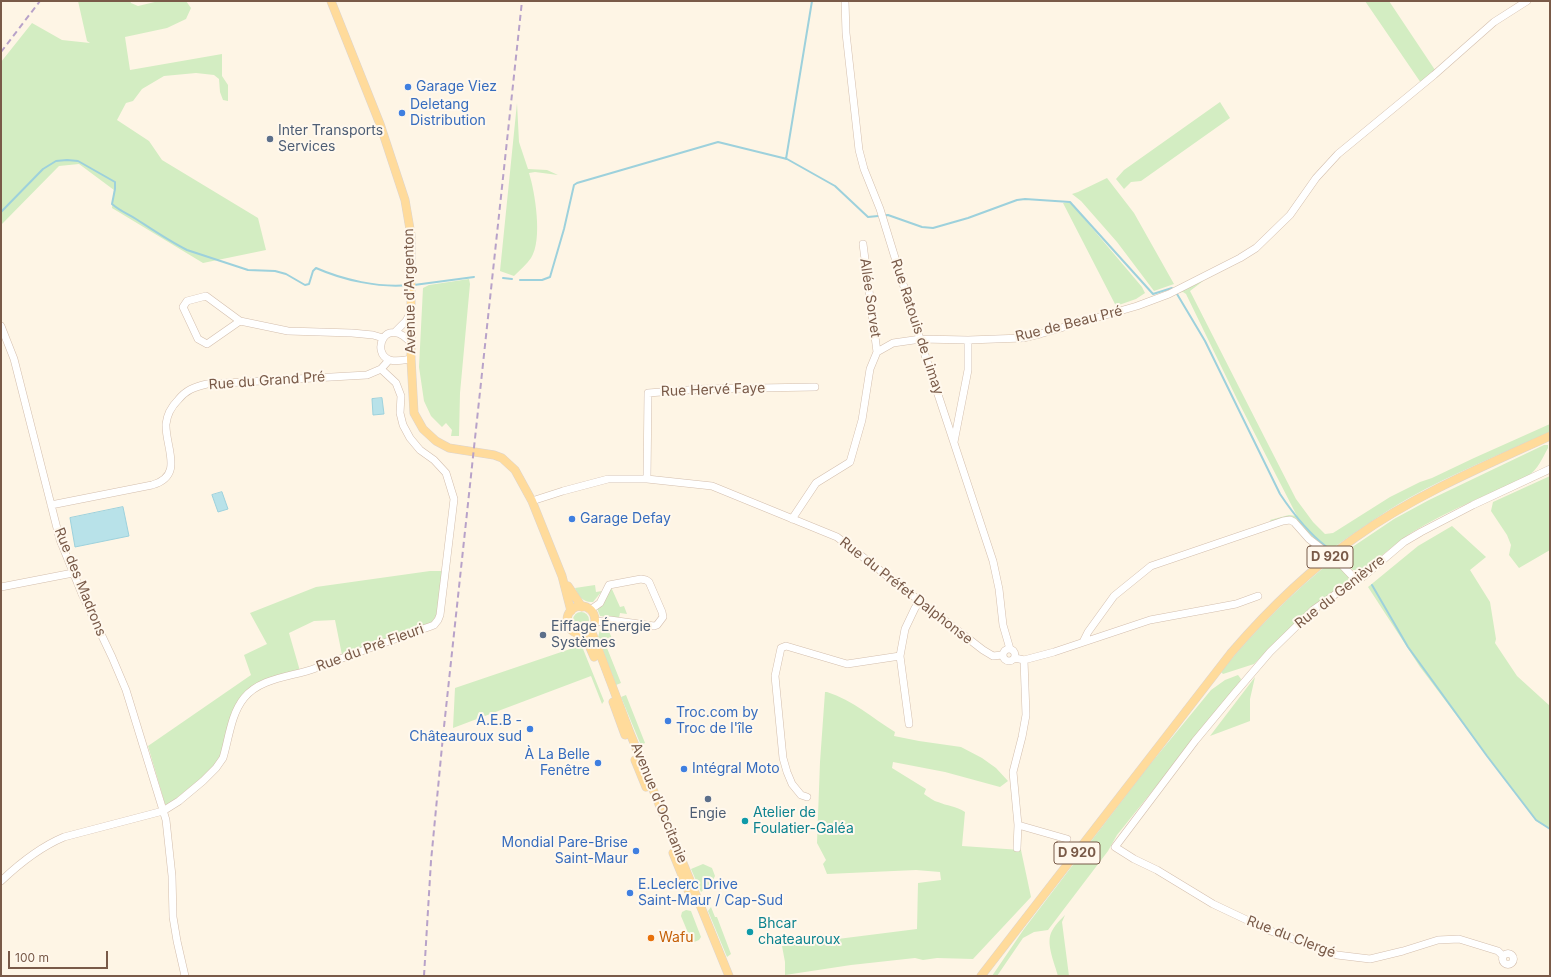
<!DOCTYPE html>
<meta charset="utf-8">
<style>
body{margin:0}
#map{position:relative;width:1551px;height:977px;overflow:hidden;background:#fef5e5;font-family:Inter,sans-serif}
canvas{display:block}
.frame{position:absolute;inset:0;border:2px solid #795a48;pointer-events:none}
.scale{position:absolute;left:8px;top:951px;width:100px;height:18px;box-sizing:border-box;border:2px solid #795a48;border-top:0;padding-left:5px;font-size:12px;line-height:14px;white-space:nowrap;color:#795a48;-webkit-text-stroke:3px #fff8ed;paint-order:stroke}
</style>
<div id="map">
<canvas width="1551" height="977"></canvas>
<div class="frame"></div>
<div class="scale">100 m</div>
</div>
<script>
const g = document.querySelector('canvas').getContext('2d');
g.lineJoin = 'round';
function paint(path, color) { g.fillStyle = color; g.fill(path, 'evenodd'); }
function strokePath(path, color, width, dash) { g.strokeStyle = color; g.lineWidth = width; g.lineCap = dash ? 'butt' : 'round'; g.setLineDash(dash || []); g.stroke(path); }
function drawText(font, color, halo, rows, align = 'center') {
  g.font = font + ' Inter,sans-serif'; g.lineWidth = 4; g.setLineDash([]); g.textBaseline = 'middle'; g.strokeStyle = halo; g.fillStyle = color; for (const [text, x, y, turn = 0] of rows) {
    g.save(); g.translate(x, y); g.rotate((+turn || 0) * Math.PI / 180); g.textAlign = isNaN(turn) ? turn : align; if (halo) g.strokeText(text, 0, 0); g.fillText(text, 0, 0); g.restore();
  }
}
paint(new Path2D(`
 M78,1H130L131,3L138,6L159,1H186L191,8L186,19L167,28L125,37L130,70L222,54V76L228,85V101L223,100L220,92L219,79L214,75L196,73L164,76L142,89L133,101L126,103L117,120L149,141L162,160L258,218L266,250L203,263L112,208L114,190L79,164L59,166L1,225V62L32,23L62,40L90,43L87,41Z
 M1365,1H1389L1435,70L1421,83Z
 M1220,102L1230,118L1141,181L1131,182L1124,189L1116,179L1124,170Z
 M517,103L519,142L528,169L547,170L558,175L535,172L529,173C535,192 543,240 531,258C527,264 520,270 514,276L500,271Z
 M1107,178L1134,213L1174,284L1154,291L1117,242L1081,201L1072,194L1078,192Z
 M1070,202L1142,287L1145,293L1136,299L1116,306L1063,203Z
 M469,279L470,284L460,393L459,436H451L452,430L446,423L442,427L431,416L424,401L419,367L423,288L429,285Z
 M1201,281H1203L1190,291L1296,499L1313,522L1325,534L1333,533L1390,497L1420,482L1432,478L1474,458L1550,424V432C1503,453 1454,473 1409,498C1381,514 1356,532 1330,550L1313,539L1298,522H1271L1270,520L1289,515L1297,516L1237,399L1186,294L1183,292L1178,293Z
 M1544,445H1548V448C1542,459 1538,469 1528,476C1489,494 1447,511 1411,533C1393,545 1379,559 1362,571L1353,570L1339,556L1394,519L1429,500Z
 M1550,476V550L1519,568L1509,555L1511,545L1507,535L1491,511L1493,502Z
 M1452,526L1486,557L1470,570L1490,602L1496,639L1495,643L1517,676L1550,706V829L1536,821L1420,667L1368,587L1418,546Z
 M1333,560L1349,577L1347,583L1307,611L1254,664L1223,674L1221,672L1224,668C1257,628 1293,592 1333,560Z
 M430,571H442L437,615L431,623L342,655L335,620L314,621L289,633L300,671L251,688L225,740L219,759L207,774L169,804H165L148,746L251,675L244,655L267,644L250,613L316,587Z
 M595,585L596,592L602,591L593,602C584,603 579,597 575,588Z
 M611,587L620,607L624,606L627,614L620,613L619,618L600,616L597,608Z
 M573 620a8 8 0 1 1 16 0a8 8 0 1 1-16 0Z
 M606,625L615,645L608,643L607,648L621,683L616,685L598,637L600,630Z
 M575,641H577L581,644L604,701L602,704L591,676L453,728L455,688L579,646Z
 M1238,675L1241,679L1240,682L1117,835L1108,851L1048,930L1034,932L1023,938L997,976H992L1024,929L1147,768L1211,690L1225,680Z
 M1255,677L1250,699V721L1210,736Z
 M825,692H827C853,700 872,718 895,732L894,736L919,741L961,747L982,758L996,768L1008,781L1000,787L945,772L893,762L892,768L926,789L924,794C929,797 933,801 938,802C947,806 956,806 965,812L962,846L1021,850L1031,897L973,959L937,958L923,960L915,958L851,965L785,975V962L782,946L917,929L918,883L941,880L940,872L916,870L827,874L823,864L826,860L817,843L820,762Z
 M626,695L645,743L643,744L640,743L621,697Z
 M703,864L712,868L715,876L711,884L701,892L691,869Z
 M711,907L715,917H717L731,954L727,957L708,911Z
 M686,910L691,911L701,937L699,940L694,942L691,940L681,916L682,912Z
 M1065,915L1062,922L1069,976H1058C1055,964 1046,945 1051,933C1054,926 1060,920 1065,915Z`), '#d3edc2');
const water = new Path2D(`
 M382,398L384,414L373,415L372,399Z
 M222,492L228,509L218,512L212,495Z
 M123,507L129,536L75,547L70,518Z`);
paint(water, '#b8e2e9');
strokePath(water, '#9dd1dc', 1);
strokePath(new Path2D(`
 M786,159L812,1
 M1,212L43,169L56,161L67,160L78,161L115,182V189L112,204C120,211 128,214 136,219C153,230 169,241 187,250L248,270L275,271L286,274L305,285L309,284L313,271L316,268C343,280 379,288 409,285
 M503,278L512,279
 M520,280H542L550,277L564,229L574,185L577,183L718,142L787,159L835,186L868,217L888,215L922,227L933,228L968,218L1017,200L1025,199L1070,202L1153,294L1172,288
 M414,285L474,277
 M1177,294L1205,341L1280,494C1294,515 1308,533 1328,548
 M1372,585L1408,647L1487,756L1536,820L1550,829`), '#9dd1dc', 2);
strokePath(new Path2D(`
 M1322,549L1338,561`), '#ddcebe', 7, [7, 3.5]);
const minor = new Path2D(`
 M845,1L846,33L859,150L864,169L880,209L924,352L993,561L999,589L1003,625L1010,649
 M863,244L877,352
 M240,321L207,344L198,339L183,307L187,301L206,296L240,321L288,331L352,333L373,335L383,338
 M1,326L14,359L60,540L82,594L112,657L126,690L166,820L172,876L173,917L177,941L185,976
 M395,332L406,321L411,312
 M411,359C405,360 396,362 390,360C370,354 385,313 412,344
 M954,442L968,370V340
 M647,479L648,393L701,389L815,387
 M532,501L563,491L608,479H647L712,486L837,537L983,650L993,656L1002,655
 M51,505L152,485C185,476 165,447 166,424C167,415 172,406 178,400C186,390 194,387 207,384L367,375L381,369L389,360
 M792,519L816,483L850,462L862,420L870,369L877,352L893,343L921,339L968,340L1023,338L1040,334L1137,306L1169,294L1240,258L1256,248L1290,215L1316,178L1338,154L1434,75L1494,22L1527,1
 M1338,561L1357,581
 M1,587L73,573
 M590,610L600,603L609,585L641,579L646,580L649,582L662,612L663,617L657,625L654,626L610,620L595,622
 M1083,642L1088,632L1114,596L1151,566L1283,521L1290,520L1294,522L1309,539L1322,549
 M1003 655a6 6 0 1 1 12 0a6 6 0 1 1-12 0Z
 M1015,658L1024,660L1054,652L1150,620L1236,604L1258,596
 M909,724L900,656L905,629L915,608L920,601
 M807,797L801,795L792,784L787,772L783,758L775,676L781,648L786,646L847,664L900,656
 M1018,825L1067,839
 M1017,848L1018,825L1013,772L1022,737L1026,715L1024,660
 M1,881C20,863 40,847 64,837L163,811L179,801L203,781L216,768L223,758C229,738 231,714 244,698C261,677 293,677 316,668C355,653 395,639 434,625L438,620L440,615L454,499L446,473L434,460L420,450L410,438L403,425L400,413L401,396L396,383L381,369
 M1502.5 959a5.5 5.5 0 1 1 11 0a5.5 5.5 0 1 1-11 0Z
 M1503,956L1498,951L1459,939L1438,940L1403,951L1370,959L1337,955L1268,930L1213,904L1157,870L1134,859L1115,847L1195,741L1234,694L1270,652L1313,610L1340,591L1364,576L1404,542L1421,532L1473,505L1550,469`);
const major = new Path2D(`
 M331,1L380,124L405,200L411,235V359L414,413L423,429L436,441L449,448L494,455L502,458L515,470L532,501L562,576L571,611
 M568,586L582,607
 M567 620a14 14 0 1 1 28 0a14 14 0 1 1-28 0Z
 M591,630L630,733L729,976
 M580,634L588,643L594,657
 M613,702L625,735
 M635,760L646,787
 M673,853L688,890
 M981,976L1231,653C1268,610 1309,570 1356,537C1415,495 1484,466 1550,436`);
strokePath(minor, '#d3bead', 8);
strokePath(major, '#dcd4cf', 9);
strokePath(minor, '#fff', 7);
strokePath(major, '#ffdb9b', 8);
strokePath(new Path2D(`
 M1,52L40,1
 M424,976L431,861L443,736L522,1`), '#b8a2c9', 2, [6, 4]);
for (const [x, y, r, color] of [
 [408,87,4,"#3f7fe0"],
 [402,113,4,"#3f7fe0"],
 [270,139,4,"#5c6f8a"],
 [572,519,4,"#3f7fe0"],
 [543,635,4,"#5c6f8a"],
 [668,721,4,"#3f7fe0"],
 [530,729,4,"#3f7fe0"],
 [598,763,4,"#3f7fe0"],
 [684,769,4,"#3f7fe0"],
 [708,799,4,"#5c6f8a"],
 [745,821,4,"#0f9aa8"],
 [636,851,4,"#3f7fe0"],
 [630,893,4,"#3f7fe0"],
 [750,932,4,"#0f9aa8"],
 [651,938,4,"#e8710a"]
]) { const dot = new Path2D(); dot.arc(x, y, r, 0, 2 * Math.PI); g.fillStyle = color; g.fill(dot); strokePath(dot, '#fff8ed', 1.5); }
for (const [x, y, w] of [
 [1330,557,46],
 [1077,853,46]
]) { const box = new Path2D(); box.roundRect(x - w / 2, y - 11, w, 22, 3); g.fillStyle = '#fff8ed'; g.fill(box); strokePath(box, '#795a48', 1); }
drawText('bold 13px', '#795a48', null, [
 ["D 920",1330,557],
 ["D 920",1077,853]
]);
drawText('14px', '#366cbe', '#fff8ed', [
 ["Garage Viez",416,87],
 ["Deletang",410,105],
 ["Distribution",410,121],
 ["Garage Defay",580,519],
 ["Troc.com by",676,713],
 ["Troc de l'île",676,729],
 ["A.E.B -",522,721,"right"],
 ["Châteauroux sud",522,737,"right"],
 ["À La Belle",590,755,"right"],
 ["Fenêtre",590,771,"right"],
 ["Intégral Moto",692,769],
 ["Mondial Pare-Brise",628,843,"right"],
 ["Saint-Maur",628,859,"right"],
 ["E.Leclerc Drive",638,885],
 ["Saint-Maur / Cap-Sud",638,901]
], 'left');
drawText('14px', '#4e5e75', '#fff8ed', [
 ["Inter Transports",278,131],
 ["Services",278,147],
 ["Eiffage Énergie",551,627],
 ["Systèmes",551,643],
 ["Engie",708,814,"center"]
], 'left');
drawText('14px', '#795a48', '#fff8ed', [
 ["Avenue d'Argenton",410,291,-91],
 ["Allée Sorvet",870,298,82],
 ["Rue de Beau Pré",1069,324,-14],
 ["Rue Ratouis de Limay",917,327,72],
 ["Rue du Grand Pré",267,381,-4],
 ["Rue Hervé Faye",713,390,-2],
 ["Rue des Madrons",80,582,68],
 ["Rue du Préfet Dalphonse",906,591,38],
 ["Rue du Genièvre",1340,592,-38],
 ["Rue du Pré Fleuri",370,648,-20],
 ["Avenue d'Occitanie",659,803,68],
 ["Rue du Clergé",1291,937,21]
]);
drawText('14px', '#0d838f', '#fff8ed', [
 ["Atelier de",753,813],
 ["Foulatier-Galéa",753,829],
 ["Bhcar",758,924],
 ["chateauroux",758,940]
], 'left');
drawText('14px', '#c56008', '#fff8ed', [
 ["Wafu",659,938]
], 'left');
</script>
